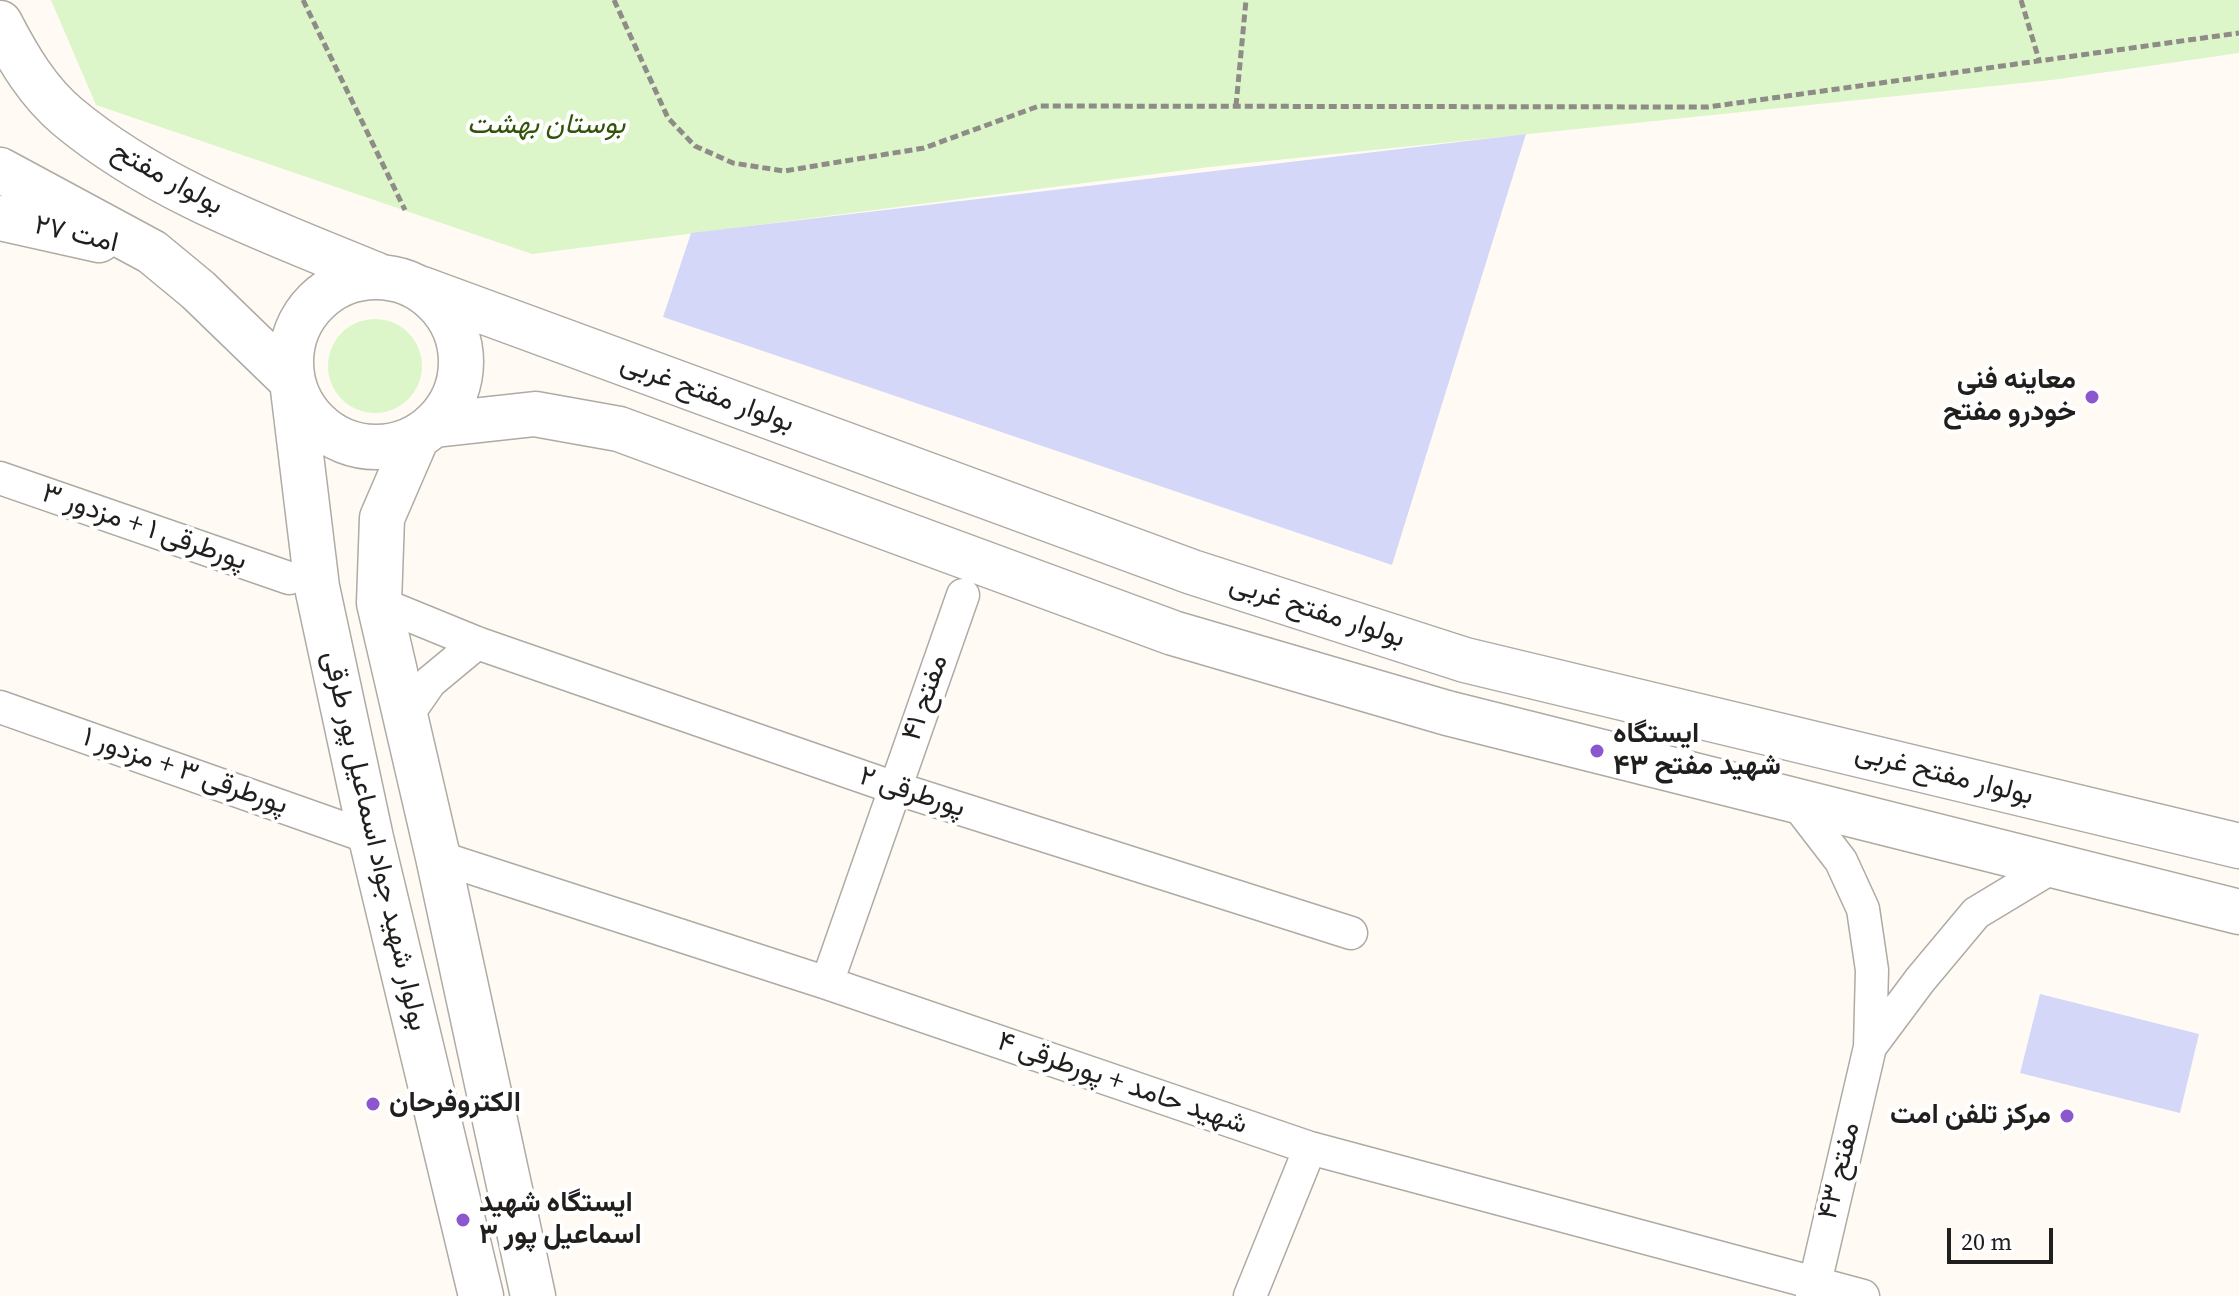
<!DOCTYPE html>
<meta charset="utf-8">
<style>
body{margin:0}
#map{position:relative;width:2239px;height:1296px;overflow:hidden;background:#fffbf4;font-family:"Source Serif 4",serif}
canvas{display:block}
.scale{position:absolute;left:1947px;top:1228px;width:106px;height:36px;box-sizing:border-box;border:4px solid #211f1d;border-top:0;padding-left:10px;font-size:24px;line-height:28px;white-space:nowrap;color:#211f1d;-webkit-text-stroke:6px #fff;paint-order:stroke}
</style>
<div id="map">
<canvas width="2239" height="1296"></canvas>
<div class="scale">20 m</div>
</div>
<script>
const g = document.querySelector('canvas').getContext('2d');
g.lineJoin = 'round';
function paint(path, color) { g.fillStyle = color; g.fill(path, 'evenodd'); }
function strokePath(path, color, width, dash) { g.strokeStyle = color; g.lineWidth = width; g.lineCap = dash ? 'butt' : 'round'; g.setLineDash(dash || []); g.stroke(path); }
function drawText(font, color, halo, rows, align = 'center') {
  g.font = font + ' "Source Serif 4",Vazirmatn,serif'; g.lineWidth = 8; g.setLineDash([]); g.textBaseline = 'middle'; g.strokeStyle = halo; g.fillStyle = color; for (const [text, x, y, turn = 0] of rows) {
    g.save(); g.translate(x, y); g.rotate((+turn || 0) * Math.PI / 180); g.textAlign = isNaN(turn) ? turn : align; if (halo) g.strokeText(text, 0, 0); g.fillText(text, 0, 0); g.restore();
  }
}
paint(new Path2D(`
 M51,0H2239V53L2052,80L1209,167L532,254L96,105Z
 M328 366a47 47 0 1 1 94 0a47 47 0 1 1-94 0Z`), '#dcf6ca');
paint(new Path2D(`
 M1526,134L1392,565L663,317L691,233Z
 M2040,994L2199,1034L2180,1113L2020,1073Z`), '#d5d7f9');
const street = new Path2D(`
 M0,478L289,578
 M379,603L477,643L895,788L1351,933
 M0,707L371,838
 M405,718L430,682L477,643
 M1794,800L1841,861L1863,909L1872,970L1870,1047L1812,1296
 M438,857L827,983L1310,1148L1863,1296
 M827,983L963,595
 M1870,1047L1920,980L1976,913L2054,866
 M1250,1296L1310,1148`);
const secondary = new Path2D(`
 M0,23C18,58 38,92 68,117C158,192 273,232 379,276
 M0,170L152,252L198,290L292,381
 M0,218L99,240
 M291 362a85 85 0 1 1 170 0a85 85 0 1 1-170 0Z
 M422,289L1192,572L1465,660L2239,846
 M292,381L317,587L371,838L481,1296
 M435,425L535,414L619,429L1173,633L1447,713L2239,912
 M417,437L382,518L379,603L438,857L533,1296`);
strokePath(street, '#aeaaa4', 35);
strokePath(secondary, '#aeaaa4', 47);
strokePath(new Path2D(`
 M303,0L405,210
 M614,0L668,118L695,146L733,163L784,171L924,148L1039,106L1708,107L2239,33
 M2021,0L2039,60
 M1236,106L1246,0`), '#8f8c87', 5, [8, 4]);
strokePath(street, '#fff', 32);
strokePath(secondary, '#fff', 44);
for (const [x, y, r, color] of [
 [2092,397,8,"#8b56ce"],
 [1597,751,8,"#8b56ce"],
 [373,1104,8,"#8b56ce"],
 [2067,1116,8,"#8b56ce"],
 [463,1220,8,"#8b56ce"]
]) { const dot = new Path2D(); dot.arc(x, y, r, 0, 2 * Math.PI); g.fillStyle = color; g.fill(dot); strokePath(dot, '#fff', 3); }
drawText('italic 28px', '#315408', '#fff', [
 ["بوستان بهشت",546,126]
]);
drawText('28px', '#211f1d', '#fff', [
 ["بولوار مفتح",167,179,29],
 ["امت ۲۷",76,235,13],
 ["بولوار مفتح غربی",707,394,20],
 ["پورطرقی ۱ + مزدور ۳",144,528,19],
 ["بولوار مفتح غربی",1317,612,18],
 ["مفتح ۴۱",926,698,-71],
 ["پورطرقی ۳ + مزدور ۱",185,772,19],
 ["بولوار مفتح غربی",1944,775,14],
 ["پورطرقی ۲",912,793,18],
 ["بولوار شهید جواد اسماعیل پور طرقی",374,841,77],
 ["شهید حامد + پورطرقی ۴",1122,1084,19],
 ["مفتح ۴۳",1840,1171,-76]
]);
drawText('bold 28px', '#211f1d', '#fff', [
 ["معاینه فنی",2076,381,"right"],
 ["خودرو مفتح",2076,413,"right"],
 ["ایستگاه",1613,735],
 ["شهید مفتح ۴۳",1613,767],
 ["الکتروفرحان",389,1104],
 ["مرکز تلفن امت",2051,1116,"right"],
 ["ایستگاه شهید",479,1204],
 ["اسماعیل پور ۳",479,1236]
], 'left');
</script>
